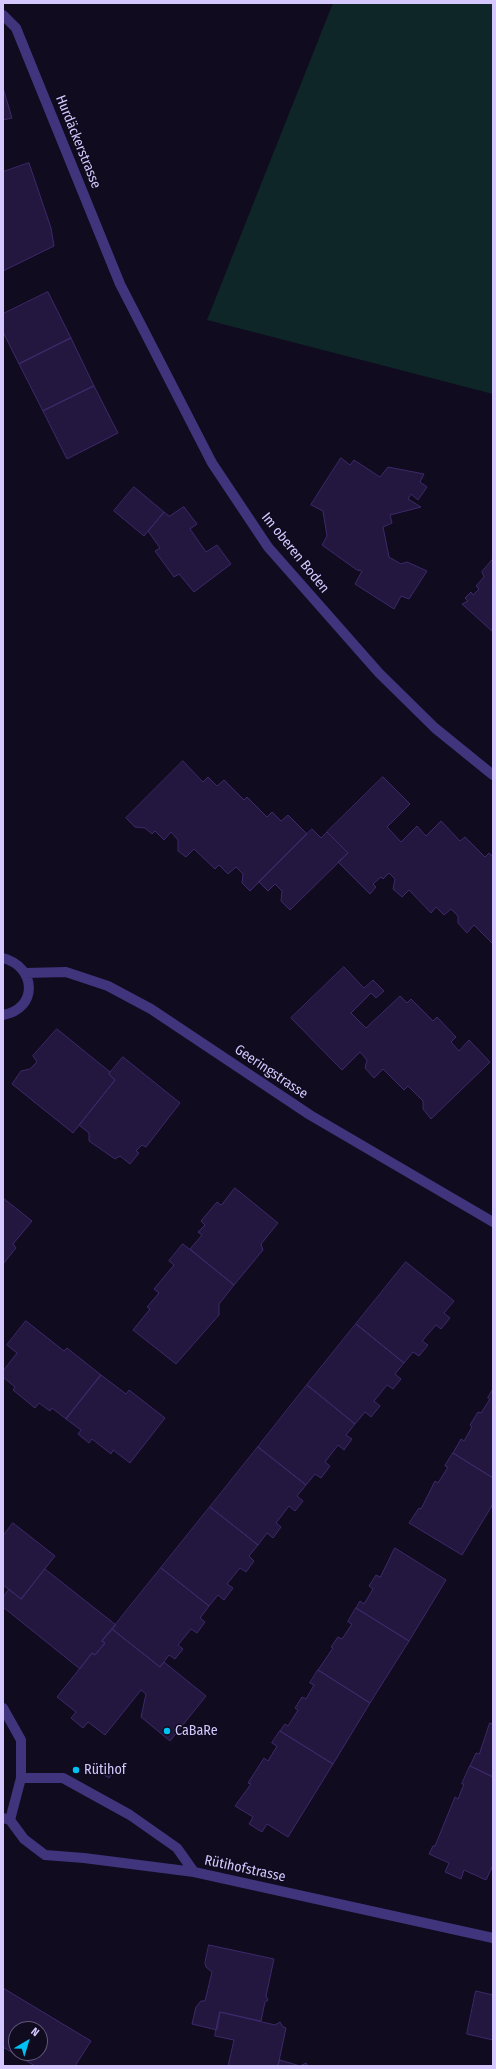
<!DOCTYPE html>
<meta charset="utf-8">
<style>
body{margin:0}
#map{position:relative;width:496px;height:2069px;overflow:hidden;background:#100b1e;font-family:"Fira Sans Condensed",sans-serif}
canvas{display:block}
.frame{position:absolute;inset:0;border:4px solid #d4c8ff;pointer-events:none}
.north{position:absolute;left:8px;top:2021px;width:40px;height:40px;box-sizing:border-box;background:#100b1e;border:1px solid #5e5778;border-radius:50%;rotate:38deg;font-size:11px;font-weight:700;line-height:16px;text-align:center;color:#d4c8ff}
.north::after{content:'';display:block;margin:auto;width:14px;height:18px;background:#00c1f3;clip-path:polygon(50% 0,100% 100%,50% 72%,0 100%)}
</style>
<div id="map">
<canvas width="496" height="2069"></canvas>
<div class="frame"></div>
<div class="north">N</div>
</div>
<script>
const g = document.querySelector('canvas').getContext('2d');
g.lineJoin = 'round';
function paint(path, color) { g.fillStyle = color; g.fill(path, 'evenodd'); }
function strokePath(path, color, width, dash) { g.strokeStyle = color; g.lineWidth = width; g.lineCap = dash ? 'butt' : 'round'; g.setLineDash(dash || []); g.stroke(path); }
function drawText(font, color, halo, rows, align = 'center') {
  g.font = font + ' "Fira Sans Condensed",sans-serif'; g.lineWidth = 3; g.setLineDash([]); g.textBaseline = 'middle'; g.strokeStyle = halo; g.fillStyle = color; for (const [text, x, y, turn = 0] of rows) {
    g.save(); g.translate(x, y); g.rotate((+turn || 0) * Math.PI / 180); g.textAlign = isNaN(turn) ? turn : align; if (halo) g.strokeText(text, 0, 0); g.fillText(text, 0, 0); g.restore();
  }
}
paint(new Path2D(`
 M333,3H493V394L207,320Z`), '#0e2627');
const building = new Path2D(`
 M3,88L12,118L3,120Z
 M29,163L51,228L54,246L3,271V172Z
 M48,292L71,338L19,364L3,332V314Z
 M71,338L94,386L43,411L19,364Z
 M94,386L118,433L67,459L43,411Z
 M341,458L350,465L354,460L380,477L388,467L424,474L420,482L427,487L418,500L411,494L408,499L421,507L390,515L392,523L383,527L389,557L401,564L407,562L427,571L409,599L401,596L394,609L355,584L362,571L357,570L322,545L327,536L323,511L311,505Z
 M134,487L164,512L144,536L114,511Z
 M184,507L197,524L190,529L206,552L217,545L231,564L194,592L179,574L174,577L155,551L160,548L148,531L164,512L169,516Z
 M493,559V632L462,604L468,601L465,598L471,592L473,595L479,589L476,586L484,577L482,572Z
 M183,761L203,782L208,777L217,786L224,780L244,800L247,797L267,817L272,812L281,821L288,815L307,834L250,891L242,883L243,874L236,867L228,874L219,865L215,869L194,849L186,857L178,851V840L171,832L164,840L155,831L152,834L145,828L135,827L126,818Z
 M383,777L410,804L387,827L401,842L417,826L426,836L441,821L460,841L465,837L485,857L489,853L493,857V944L474,925L467,933L458,923V916L451,909L444,915L436,907L431,913L409,890L402,897L393,889L395,879L389,873L383,879L381,877L373,884L376,887L370,894L338,862L348,853L327,832Z
 M312,829L321,838L327,832L348,853L290,910L281,901L282,891L275,884L268,891L259,882Z
 M344,967L364,988L373,980L384,991L376,998L371,993L351,1013L366,1028L400,996L407,1003L411,999L433,1021L437,1017L456,1037L451,1042L459,1051L469,1040L490,1062L431,1119L423,1109V1101L408,1086L404,1090L383,1069L374,1078L365,1068L367,1060L360,1052L342,1070L291,1018Z
 M57,1029L110,1072L109,1074L115,1080L73,1133L12,1084L21,1071L30,1069L37,1062L33,1056Z
 M123,1057L180,1103L146,1147L142,1145L136,1151L139,1153L130,1164L120,1156L115,1159L89,1141V1133L79,1125L115,1080L109,1074Z
 M235,1188L278,1223L261,1244L263,1250L234,1285L190,1249L202,1235L198,1232L205,1225L201,1221L217,1202L221,1205Z
 M3,1198L32,1221L13,1244L16,1248L3,1264Z
 M183,1244L234,1285L219,1304V1315L176,1364L133,1330L150,1309L147,1307L159,1293L154,1289L174,1265L169,1261Z
 M406,1262L454,1301L444,1313L450,1318L441,1329L436,1325L422,1341L428,1345L419,1356L413,1352L404,1363L356,1324Z
 M26,1321L64,1351L67,1348L101,1375L66,1419L52,1408L50,1411L39,1403L35,1408L13,1390L15,1387L3,1377V1371L17,1353L7,1345Z
 M356,1324L404,1363L395,1374L401,1379L393,1389L387,1385L374,1401L380,1406L371,1417L365,1412L355,1424L307,1385Z
 M101,1375L126,1394L129,1390L165,1418L130,1463L113,1450L111,1454L92,1439L89,1443L78,1434L81,1430L66,1419Z
 M307,1385L355,1424L346,1435L352,1439L344,1450L338,1445L325,1462L330,1466L321,1478L315,1474L306,1485L258,1447Z
 M493,1389V1478L453,1453L461,1439L464,1441L472,1427L470,1425L478,1412L481,1413L490,1399L488,1398Z
 M258,1447L306,1485L297,1496L303,1501L295,1511L289,1506L276,1523L281,1527L273,1538L267,1533L258,1545L210,1507Z
 M453,1453L493,1478V1504L462,1555L409,1523L419,1508L421,1509L435,1481L438,1483L448,1467L445,1466Z
 M210,1507L258,1545L249,1556L254,1561L246,1572L240,1568L227,1584L233,1588L224,1600L218,1595L209,1606L161,1568Z
 M13,1523L55,1556L21,1599L3,1585V1536Z
 M395,1548L446,1580L409,1641L356,1608L360,1601L364,1604L373,1589L369,1586L376,1575L380,1577Z
 M161,1568L209,1606L200,1618L205,1622L197,1633L191,1629L178,1645L183,1649L175,1659L169,1655L160,1667L112,1629Z
 M45,1569L116,1625L102,1641L105,1643L95,1655L92,1653L80,1669L3,1607V1597L9,1589L21,1599Z
 M356,1608L409,1641L370,1703L318,1670L333,1648L331,1647L338,1637L342,1639L352,1624L348,1622Z
 M112,1629L160,1667L164,1662L206,1696L170,1741L141,1717L146,1694L141,1690L105,1735L88,1722L83,1728L71,1718L76,1712L57,1697L92,1653L95,1655L105,1643L102,1641Z
 M318,1670L370,1703L333,1764L280,1731L285,1724L288,1726L298,1710L295,1708L302,1697L306,1699L314,1685L310,1683Z
 M490,1723L493,1724V1777L470,1766L476,1753L479,1754Z
 M280,1731L333,1764L288,1837L267,1824L262,1832L249,1824L253,1817L235,1806L251,1784L248,1783L264,1758L268,1761L277,1746L272,1743Z
 M101,1765L113,1772L109,1778L98,1771Z
 M470,1766L493,1777V1865L486,1880L464,1870L461,1879L445,1872L449,1863L429,1854L433,1846H435L455,1797L458,1799L464,1784H462Z
 M209,1945L274,1959L266,1996L268,2000L265,2002L261,2021L220,2012L217,2030L192,2024L196,2007L201,2001H205L212,1972L206,1967L205,1963Z
 M3,1988L91,2041L75,2066H35L3,2047ZM16,2029H40V2053H16Z
 M476,1991L493,1995V2040L467,2034Z
 M220,2012L275,2025L280,2022L283,2027L286,2028L278,2066H228L234,2040L215,2036Z
 M280,2060L300,2066L306,2063L308,2066H278Z`);
paint(building, '#23173f');
strokePath(building, '#3d296b', 1);
strokePath(new Path2D(`
 M3,15L16,28L120,284L212,463L268,547L379,673L435,728L493,775
 M3,958C37,967 38,1009 3,1015
 M25,973L66,972L108,986L151,1009L310,1115L493,1222
 M3,1708L21,1740V1778L10,1820
 M21,1778H63L130,1815L177,1848L194,1872
 M3,1818L10,1820L24,1839L45,1855L84,1858L194,1872L493,1938`), '#40357d', 10);
for (const [x, y, r, color] of [
 [167,1731,4,"#00c1f3"],
 [76,1770,4,"#00c1f3"]
]) { const dot = new Path2D(); dot.arc(x, y, r, 0, 2 * Math.PI); g.fillStyle = color; g.fill(dot); strokePath(dot, '#100b1e', 1.5); }
drawText('14px', '#d4c8ff', '#100b1e', [
 ["Hurdäckerstrasse",78,142,68],
 ["Im oberen Boden",295,553,51],
 ["Geeringstrasse",271,1072,34],
 ["Rütihofstrasse",245,1869,12]
]);
drawText('14px', '#d4c8ff', '#100b1e', [
 ["CaBaRe",175,1731],
 ["Rütihof",84,1770]
], 'left');
</script>
